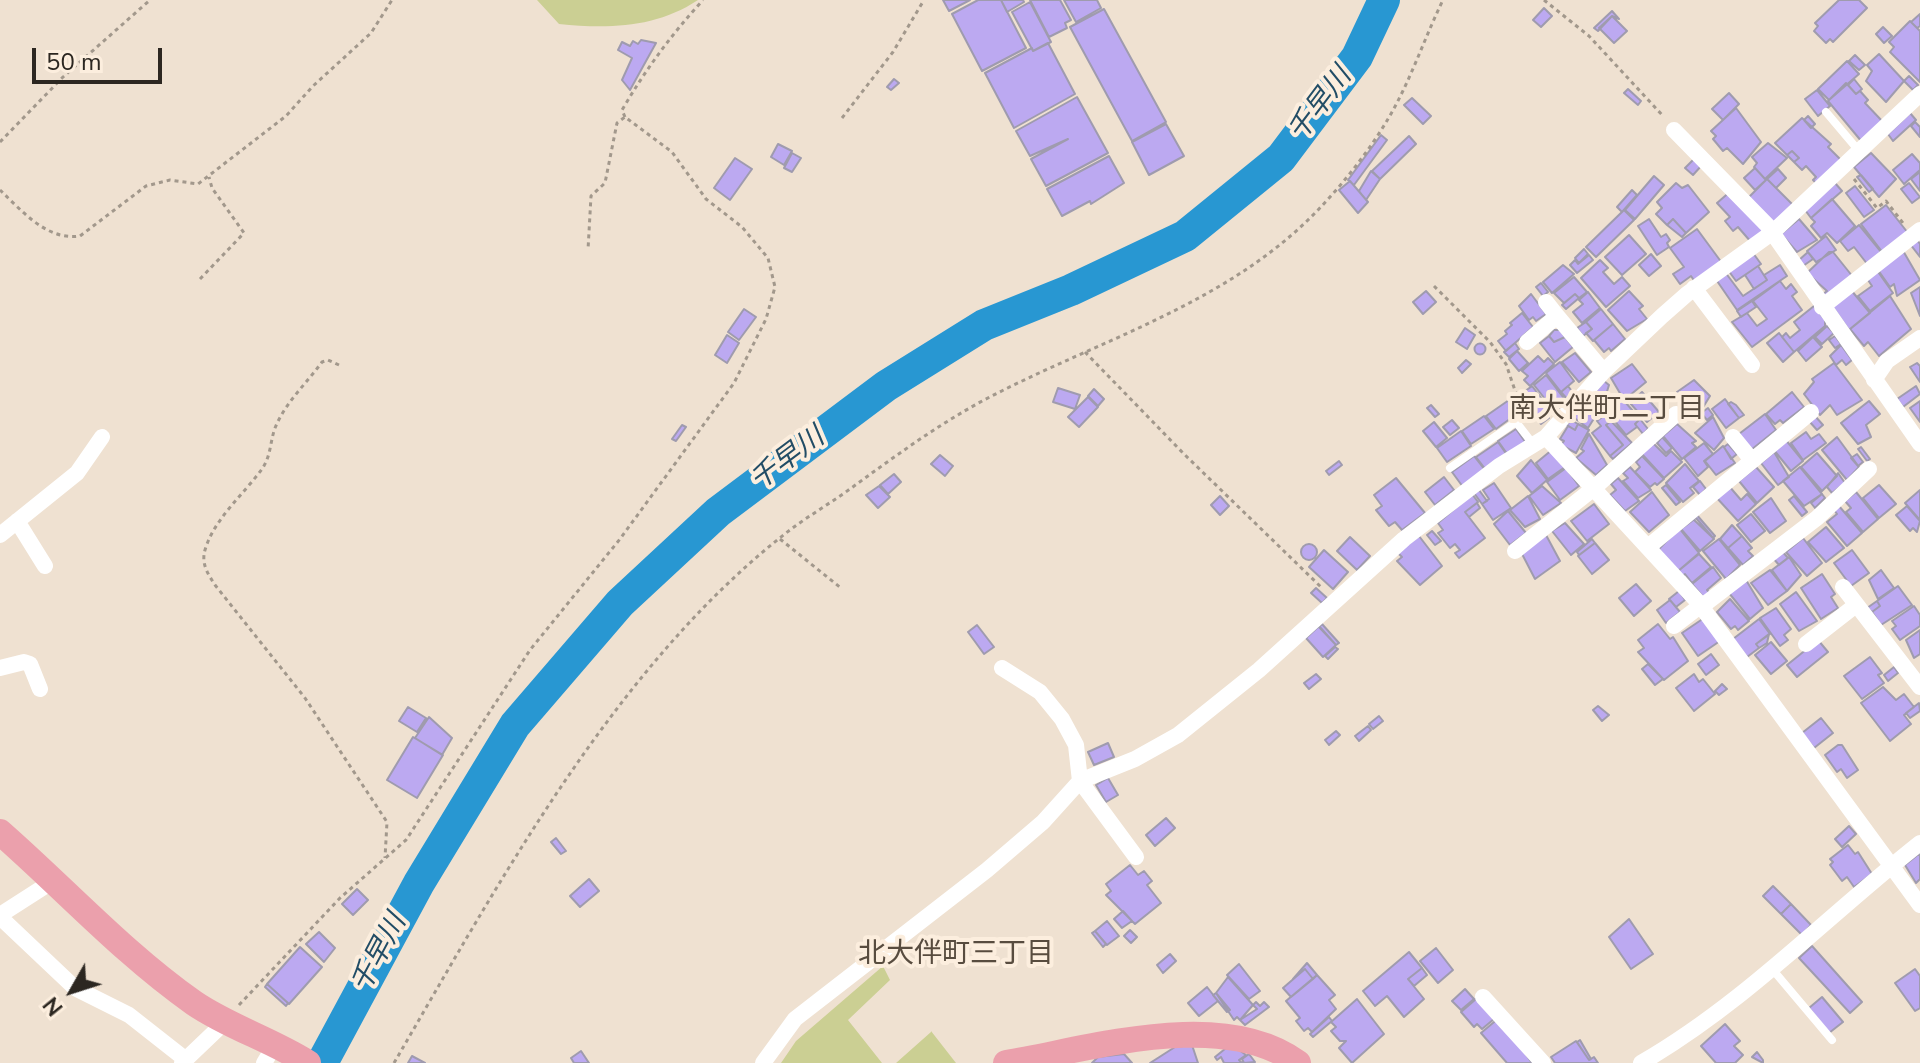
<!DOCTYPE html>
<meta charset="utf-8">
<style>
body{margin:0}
#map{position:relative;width:1920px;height:1063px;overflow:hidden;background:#efe1d1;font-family:"Nunito Sans",sans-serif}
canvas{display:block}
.north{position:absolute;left:32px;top:951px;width:80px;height:80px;-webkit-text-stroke:6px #fceede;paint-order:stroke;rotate:231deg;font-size:22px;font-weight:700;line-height:32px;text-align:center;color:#2c2721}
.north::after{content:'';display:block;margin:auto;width:28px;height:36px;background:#2c2721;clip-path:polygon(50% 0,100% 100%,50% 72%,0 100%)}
.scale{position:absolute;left:32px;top:48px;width:130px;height:36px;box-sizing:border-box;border:4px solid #2c2721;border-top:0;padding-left:10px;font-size:24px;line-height:28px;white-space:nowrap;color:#2c2721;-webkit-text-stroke:6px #fceede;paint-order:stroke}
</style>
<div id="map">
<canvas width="1920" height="1063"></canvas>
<div class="north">N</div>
<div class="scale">50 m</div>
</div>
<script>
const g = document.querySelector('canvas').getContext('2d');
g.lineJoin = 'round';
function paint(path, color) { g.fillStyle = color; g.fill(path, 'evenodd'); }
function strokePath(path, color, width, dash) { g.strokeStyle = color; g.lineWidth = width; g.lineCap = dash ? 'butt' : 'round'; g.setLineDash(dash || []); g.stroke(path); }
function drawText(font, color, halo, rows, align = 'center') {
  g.font = font + ' "Nunito Sans","Noto Sans JP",sans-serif'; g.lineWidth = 8; g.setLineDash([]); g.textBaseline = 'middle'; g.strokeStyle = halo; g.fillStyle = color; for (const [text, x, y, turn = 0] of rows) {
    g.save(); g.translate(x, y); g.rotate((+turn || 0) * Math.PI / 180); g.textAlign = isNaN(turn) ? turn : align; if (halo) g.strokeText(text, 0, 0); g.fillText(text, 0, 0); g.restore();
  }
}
paint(new Path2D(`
 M537,0H698C656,28 608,29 559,24Z
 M883,966L890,980L848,1020L882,1063H781L796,1041Z
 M931,1031L956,1063H896L931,1032Z`), '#cbcf93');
strokePath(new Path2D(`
 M322,1063L419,883L515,725L620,603L718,512L886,386L984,325L1071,290L1185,236L1281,158L1357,57L1384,0`), '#2897d2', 32);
const building = new Path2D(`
 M943,0H970L949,11Z
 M978,0H1001L1026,48L982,71L952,14Z
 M1001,0H1023L1024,2L1007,12Z
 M1030,0H1060L1071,20L1065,23L1067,28L1049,37Z
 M1064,0H1097L1101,8L1076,22Z
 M1839,0H1859L1867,8L1833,42L1830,39L1826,43L1814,31L1818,26L1815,23Z
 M1030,2L1051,42L1033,51L1012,12Z
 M1544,8L1552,16L1541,27L1533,20Z
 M1104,9L1166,122L1132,141L1070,27Z
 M1612,11L1619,19L1612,16L1598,31L1594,28Z
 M1920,14V26L1917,28L1911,22Z
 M1612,16L1627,31L1614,43L1599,28Z
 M1910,21L1920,31V82L1890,52L1894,47L1889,42Z
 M1883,27L1892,36L1884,43L1876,34Z
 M641,40L656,43L630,90L622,80L632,58L618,50L622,42L630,46L633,41L638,44Z
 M1048,43L1075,94L1014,128L985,73L1032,48L1033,51Z
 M1879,54L1904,81L1886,102L1866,81L1872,71L1867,65Z
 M1855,55L1865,65L1859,70L1849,61Z
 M1847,61L1859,74L1829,100L1818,89Z
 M1909,76L1918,85L1913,90L1904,81Z
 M894,79L899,83L891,90L887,87Z
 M1854,79L1862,89L1856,94L1848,85Z
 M1846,83L1856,94L1860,91L1868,100L1865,103L1883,122L1862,142L1828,101Z
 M1628,89L1641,101L1638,105L1624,93Z
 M1817,90L1830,106L1818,116L1805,99Z
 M1729,93L1739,104L1723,120L1712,109Z
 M1077,97L1108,153L1046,186L1031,159L1068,139L1030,156L1016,131Z
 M1412,98L1431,116L1423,124L1404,105Z
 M1736,108L1761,142L1743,164L1727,148L1723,151L1713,139L1716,136L1711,131Z
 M1910,113L1916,120L1893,141L1888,134Z
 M1808,116L1815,124L1811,128L1804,120Z
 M1802,118L1831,144L1828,147L1842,161L1817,184L1813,180L1816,177L1806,166L1802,170L1794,162L1799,158L1792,151L1787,155L1775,143Z
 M1915,122L1920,127V137L1911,126Z
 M1166,124L1184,156L1149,175L1132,142Z
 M1381,135L1387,140L1354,185L1348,180Z
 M1409,136L1416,144L1380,179L1372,171Z
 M1768,143L1787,158L1765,179L1754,167L1757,163L1752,157Z
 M778,144L792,151L784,165L771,157Z
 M1792,151L1799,158L1794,162L1787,155Z
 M792,153L801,158L792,172L784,168Z
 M1871,153L1896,179L1879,197L1854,167Z
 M1912,154L1920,163V170L1904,184L1893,170Z
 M1109,156L1124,183L1091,204L1090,201L1062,216L1047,189Z
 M735,158L752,169L730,200L714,188Z
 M1695,158L1702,165L1693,175L1685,168Z
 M1755,168L1766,180L1755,190L1744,178Z
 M1778,169L1786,178L1776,188L1767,179Z
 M1371,171L1380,179L1366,200L1359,191Z
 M1920,172V191L1911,179Z
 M1861,175L1873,189L1869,192L1857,177Z
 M1654,176L1664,185L1635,219L1625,210Z
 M1767,179L1794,206L1772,226L1748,198Z
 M1350,181L1368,202L1358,213L1339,190Z
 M1676,183L1682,188L1688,185L1709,212L1686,233L1673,219L1667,225L1656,214L1662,208L1657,202Z
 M1835,183L1842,191L1811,218L1805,210Z
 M1909,183L1920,197L1912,203L1901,189Z
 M1855,186L1874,210L1864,217L1846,193Z
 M1632,190L1637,195L1622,212L1617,207Z
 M1732,190L1766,229L1751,242L1738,227L1733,231L1725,221L1730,217L1717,203Z
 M1832,199L1855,226L1837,243L1827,233L1821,238L1811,226L1815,222L1811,218Z
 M1886,205L1908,233L1883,253L1861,224Z
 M1624,210L1634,220L1596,257L1586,247Z
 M1649,219L1661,237L1666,234L1670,240L1667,243L1669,247L1657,255L1638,226Z
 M1673,219L1686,233L1682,237L1667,225Z
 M1799,219L1817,240L1797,252L1781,234Z
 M1859,225L1882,253L1868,265L1854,247L1848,251L1840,241Z
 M1697,229L1722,263L1695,282L1691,276L1680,284L1673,274L1684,267L1670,248Z
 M1629,235L1646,254L1622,275L1605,257Z
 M1826,236L1836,250L1816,262L1807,251Z
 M1917,240L1920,244V257L1910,244Z
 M1584,249L1588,254L1579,263L1575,258Z
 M1902,249L1920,280L1897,296L1894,284L1890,287L1878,270Z
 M1808,252L1813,259L1803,266L1799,260Z
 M1829,252H1833L1853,277L1826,299L1823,294L1827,291L1807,273Z
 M1753,253L1761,264L1736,281L1728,270Z
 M1651,254L1661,266L1649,276L1639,265Z
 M1589,255L1593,260L1577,273L1570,265L1575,260L1578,264Z
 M1600,260L1608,268L1603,272L1614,284L1622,277L1630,286L1606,307L1581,278Z
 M1563,265L1574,274L1552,293L1543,282Z
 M1780,265L1787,276L1737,310L1715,278L1725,272L1743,296L1767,280L1764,275Z
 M1758,266L1767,280L1754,289L1745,275Z
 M1876,269L1893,293L1870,311L1858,296L1872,286L1868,280Z
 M1574,277L1587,292L1579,298L1575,294L1564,303L1554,293Z
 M1780,281L1786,289L1791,284L1797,292L1792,296L1802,310L1752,347L1732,322L1747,313L1757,326L1767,319L1753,301Z
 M1541,283L1548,292L1543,296L1536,287Z
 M1920,287V316L1911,293Z
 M1851,290L1870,313L1849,330L1832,306Z
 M1426,291L1436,302L1423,314L1413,302Z
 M1629,291L1643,306L1639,309L1647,319L1627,331L1608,310Z
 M1588,292L1600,308L1582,323L1573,312L1583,304L1579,300Z
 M1531,294L1546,314L1536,321L1533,317L1529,320L1519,306Z
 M1575,294L1579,298L1566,309L1562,305Z
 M1890,296L1911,329L1879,356L1868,342L1864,346L1850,329Z
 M1752,301L1756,307L1741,317L1737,311Z
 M1814,306L1825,320V326L1794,352L1782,337L1786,333L1790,338L1800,330L1794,322Z
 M744,309L756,317L739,340L728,332Z
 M1601,309L1613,324L1593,341L1586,333L1592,329L1586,322Z
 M1522,313L1533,327L1506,351L1498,341L1507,334L1505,331L1512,325L1510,323Z
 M1586,322L1592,329L1583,336L1577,328Z
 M1613,324L1625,339L1611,351L1609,348L1604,352L1594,340Z
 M1827,326L1834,333L1822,344L1815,337Z
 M1465,328L1475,335L1467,349L1456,342Z
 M1554,330H1560L1565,337L1554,342L1549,336Z
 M1779,333L1794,352L1783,362L1767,343Z
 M727,335L739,343L727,363L715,355Z
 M1549,336L1554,342L1565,337L1573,347L1555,362L1540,343Z
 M1835,336L1841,344L1835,348L1829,340Z
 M1813,337L1822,347L1806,361L1798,351Z
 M1515,343L1519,349L1509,357L1504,352Z
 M1474.5 349a5.5 5.5 0 1 1 11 0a5.5 5.5 0 1 1-11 0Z
 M1841,345L1852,360L1846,365L1842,360L1836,365L1830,356Z
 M1517,351L1528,363L1519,371L1509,359Z
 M1575,353L1591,372L1579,382L1562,362Z
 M1538,356L1544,362L1548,358L1554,364L1530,386L1524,380L1528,376L1522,371Z
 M1466,360L1471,364L1462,373L1458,368Z
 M1560,362L1574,381L1561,392L1546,373Z
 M1834,363L1862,400L1837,415L1830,405L1820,415L1804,394L1814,382L1812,379Z
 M1917,363L1920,366V382L1910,367Z
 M1632,364L1646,382L1624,400L1611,378Z
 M1546,375L1566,401L1560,406L1555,400L1549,404L1534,385Z
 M1694,380L1710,396L1702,409L1699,405L1694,409L1677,392Z
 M1604,381L1609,385L1605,398L1596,391Z
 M1532,386L1549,408L1544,411L1549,418L1541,424L1522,401L1528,397L1524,392Z
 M1568,386L1574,394L1568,400L1561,392Z
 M1916,386L1920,394L1903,407L1897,399Z
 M1058,388L1080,395L1075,409L1053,402Z
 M1094,389L1104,399L1098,406L1088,396Z
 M1642,392L1659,412L1647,422L1630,403Z
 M1792,392L1804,407L1783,423L1780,420L1775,424L1766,414Z
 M1592,393L1605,401L1588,428L1573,417Z
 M1619,395L1640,419L1635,424L1637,427L1626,435L1604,408Z
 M1088,397L1098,407L1079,427L1068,417Z
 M1725,399L1739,418L1726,428L1712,409Z
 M1509,400L1518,413L1496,429L1486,416Z
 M1553,401L1561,411L1556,414L1548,405Z
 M1869,401L1880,414L1866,425L1871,437L1858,444L1841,423Z
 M1920,401V422L1910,408Z
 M1731,402L1736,405L1744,415L1739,418L1728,404Z
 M1431,405L1439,414L1435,417L1427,408Z
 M1708,408L1713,415L1707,420L1701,413Z
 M1606,414L1611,421L1606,425L1623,445L1610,456L1592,433L1601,426L1597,421Z
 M1765,414L1776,430L1751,450L1739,434Z
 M1484,416L1494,429L1471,444L1462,431Z
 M1815,416L1823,425L1817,430L1809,421Z
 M1713,417L1724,438L1714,450L1695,433Z
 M1640,419L1648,429L1643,434L1635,424Z
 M1452,420L1459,428L1450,435L1443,427Z
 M1571,420L1578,424L1575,430L1567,425Z
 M1611,421L1632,443L1613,459L1610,456L1623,445L1606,425Z
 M1434,422L1447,438L1436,447L1423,431Z
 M1578,424L1589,430L1576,453L1561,445L1564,441L1560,439L1568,426L1575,430Z
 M1677,424L1696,441L1692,443L1696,447L1682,459L1663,436Z
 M682,425L686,427L676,441L672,439Z
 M1516,429L1526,443L1508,455L1498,441Z
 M1461,431L1471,446L1447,462L1437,448Z
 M1806,432L1811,439L1819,434L1826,443L1803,460L1791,443Z
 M1589,434L1607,465L1596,475L1576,458L1584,451L1581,449Z
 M1662,437L1672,448L1666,453L1657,443Z
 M1837,437L1859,467L1847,480L1822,450Z
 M1785,439L1803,461L1791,471L1773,449Z
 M1498,442L1507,455L1486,470L1476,457Z
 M1653,443L1666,456L1671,451L1682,462L1664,478L1641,453Z
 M1704,443L1713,454L1704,461L1708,467L1698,476L1684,458Z
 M1728,444L1737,454L1731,459L1724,447Z
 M1723,446L1735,463L1716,475L1705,461Z
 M1861,447L1870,459L1867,461L1858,449Z
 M1553,449L1565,467L1548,479L1536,463Z
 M1774,452L1789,477L1778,485L1761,463Z
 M1817,453L1837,476L1822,491L1801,467Z
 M1857,454L1863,462L1858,466L1851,458Z
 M940,455L953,466L945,476L931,464Z
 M1474,456L1485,470L1463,487L1452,472Z
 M1642,456L1664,479L1657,485L1655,483L1650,487L1635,472L1640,467L1636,462Z
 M1531,460L1547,480L1532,493L1517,476Z
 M1339,461L1342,465L1329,475L1326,471Z
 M1685,464L1699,481L1690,488L1694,493L1683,502L1666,483Z
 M1630,467L1651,490L1638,498L1623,481L1628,478L1623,473Z
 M1756,467L1774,487L1757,503L1739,481Z
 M1800,467L1822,494L1804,506L1783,481Z
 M1566,468L1579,486L1560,500L1547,482Z
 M1838,473L1845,483L1832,493L1827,487Z
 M894,474L901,482L888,494L880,485Z
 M1444,477L1454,490L1435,505L1425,492Z
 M1396,478L1425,513L1402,530L1395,522L1389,526L1376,510L1382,506L1374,495Z
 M1618,478L1639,501L1625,511L1610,495L1616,490L1611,484Z
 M1700,481L1706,489L1700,495L1693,487Z
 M1494,483L1511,508L1493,520L1482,504L1489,499L1483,490Z
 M1666,485L1680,502L1676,505L1662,488Z
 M1879,485L1896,504L1879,518L1863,498Z
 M879,486L890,497L878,508L866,495Z
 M1542,486L1561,503L1543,515L1529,496Z
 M1729,486L1741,500L1747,494L1756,504L1738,521L1716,497Z
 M1479,490L1487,501L1482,504L1474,493Z
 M1920,490V520L1905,503Z
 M1652,492L1669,515L1649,532L1630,512Z
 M1856,492L1878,519L1863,532L1846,512L1851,508L1845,501Z
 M1472,494L1478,502L1465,512L1485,538L1459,558L1455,553L1460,550L1455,544L1450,548L1438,533L1443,530L1438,523Z
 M1822,494L1825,498L1815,508L1811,503Z
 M1220,496L1229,506L1220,515L1211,505Z
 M1528,496L1540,519L1525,527L1510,510Z
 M1794,496L1807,512L1802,516L1789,500Z
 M1771,498L1786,521L1770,533L1753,512Z
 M1477,503L1480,508L1469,517L1465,512Z
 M1594,504L1609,524L1587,541L1571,521Z
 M1839,506L1862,533L1847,546L1827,522L1837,514L1834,510Z
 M1907,506L1920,521L1917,532L1913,528L1910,531L1896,515Z
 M1508,511L1526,533L1510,545L1494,524Z
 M1696,514L1715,536L1713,538L1692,518Z
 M1751,514L1765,531L1751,542L1737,525Z
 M1696,518L1714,539L1700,551L1681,529Z
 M1565,523L1584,544L1571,555L1552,531Z
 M1732,525L1742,536L1728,548L1720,539Z
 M1826,527L1844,548L1826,562L1808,542Z
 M1679,528L1699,553L1677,572L1659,549Z
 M1432,531L1441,541L1435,545L1427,535Z
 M1546,535L1560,561L1535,579L1521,552Z
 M1419,536L1442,566L1420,585L1397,561L1402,557L1397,552Z
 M1742,536L1752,548L1748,551L1753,556L1743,565L1728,548Z
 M1350,537L1370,556L1357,570L1337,551Z
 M1803,538L1822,563L1807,576L1786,552Z
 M1592,539L1595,543L1579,555L1577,552Z
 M1719,539L1740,565L1726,579L1703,551Z
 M1595,543L1609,560L1592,574L1578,556Z
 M1301 552a8 8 0 1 1 16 0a8 8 0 1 1-16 0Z
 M1324,550L1348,572L1333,589L1309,567Z
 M1852,550L1869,573L1851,586L1834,563Z
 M1782,551L1788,558L1779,565L1773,558Z
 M1699,554L1711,567L1692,583L1685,574L1682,577L1677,572Z
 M1789,557L1801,575L1787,591L1772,570Z
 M1713,567L1721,578L1707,590L1710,593L1704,598L1692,584Z
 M1770,570L1787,591L1768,605L1751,583Z
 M1881,570L1894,588L1878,599L1869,580Z
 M1822,574L1835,594L1831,597L1838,608L1821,619L1801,588Z
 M1746,580L1763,608L1750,619L1729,593Z
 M1636,584L1651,601L1634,616L1619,598Z
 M1898,586L1912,605L1881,625L1872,612L1880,606L1877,601Z
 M1316,588L1327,598L1322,603L1311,593Z
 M1679,591L1685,600L1676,607L1669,599Z
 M1796,592L1817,621L1799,631L1780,604Z
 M1730,599L1749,621L1738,630L1735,626L1731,629L1717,612Z
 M1670,600L1680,612L1666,623L1657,610Z
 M1877,601L1880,606L1872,612L1867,608Z
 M1914,606L1920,615V626L1900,640L1892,629L1896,626L1892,621Z
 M1776,608L1791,629L1784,635L1788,640L1780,646L1760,618Z
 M1704,618L1720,641L1698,656L1682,633Z
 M1759,619L1770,634L1756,644L1759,648L1747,657L1733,639Z
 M1322,624L1339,643L1336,645L1319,627Z
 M1658,624L1670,639L1673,637L1688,661L1664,680L1638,652L1644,648L1638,640Z
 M977,625L994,647L984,654L968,632Z
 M1319,626L1336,645L1323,657L1306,638Z
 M1920,630V654L1914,658L1906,640Z
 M1769,634L1767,643L1759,648L1756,644Z
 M1818,640L1828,652L1797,677L1787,665Z
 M1771,642L1787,661L1771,674L1755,655Z
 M1335,647L1338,649L1328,659L1325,656Z
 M1711,654L1719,665L1706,675L1698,664Z
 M1870,657L1882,673L1878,675L1884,683L1862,699L1844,676Z
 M1648,664L1663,679L1655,685L1642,669Z
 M1894,667L1898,673L1888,681L1884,675Z
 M1316,674L1321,679L1309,689L1304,683Z
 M1694,674L1699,682L1703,679L1715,694L1694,711L1676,688Z
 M1722,684L1727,689L1719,695L1715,691Z
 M1883,687L1896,700L1904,694L1914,707L1904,715L1911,724L1890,741L1861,703Z
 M1919,703L1920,711L1910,718L1906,713Z
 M1598,706L1609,715L1602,721L1593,710Z
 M408,707L426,718L417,732L399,721Z
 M1379,716L1383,721L1373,729L1369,724Z
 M429,717L452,738L442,755L415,738Z
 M1821,718L1833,733L1814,748L1802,733Z
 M1368,726L1371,730L1359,741L1355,736Z
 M1336,731L1340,735L1329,745L1325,740Z
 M413,737L443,755L417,798L387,780Z
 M1108,743L1114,757L1094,765L1088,752Z
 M1838,745H1842L1858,770L1847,778L1841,769L1837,772L1825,755Z
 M1108,778L1118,795L1106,802L1096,785Z
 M1166,818L1175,828L1155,846L1146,835Z
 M1849,826L1856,834L1842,847L1835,839Z
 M556,838L566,851L561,854L551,842Z
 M1848,845L1855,854L1858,852L1872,874L1854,887L1847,877L1842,881L1830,865L1833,862L1830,859Z
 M1920,853V879L1916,883L1905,865Z
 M1130,865L1138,875L1144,871L1152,881L1147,885L1161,903L1135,924L1106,895L1111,891L1106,884Z
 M589,879L599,891L580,907L570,896Z
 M1773,886L1791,904L1781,914L1763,896Z
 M357,889L368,900L353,915L342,904Z
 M1791,904L1811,925L1802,935L1781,914Z
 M1123,911L1132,921L1122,928L1114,919Z
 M1629,919L1653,954L1631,969L1609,937Z
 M1107,921L1119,936L1107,945L1095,931Z
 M1130,930L1137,937L1131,943L1124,936Z
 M1095,931L1106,944L1103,947L1092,933Z
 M319,932L335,948L324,962L306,944Z
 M1812,946L1862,1002L1850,1013L1799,958Z
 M300,947L322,967L289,1004L267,984Z
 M1436,948L1453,970L1438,983L1420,961Z
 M1409,952L1422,968L1408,979L1424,999L1404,1017L1387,996L1375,1006L1363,991Z
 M1170,954L1176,961L1163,973L1157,965Z
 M1307,963L1317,975L1313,979L1305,969L1293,979Z
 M1239,964L1260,991L1249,999L1227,975Z
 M1422,968L1427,975L1414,986L1408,979Z
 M1305,969L1313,979L1291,997L1283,988Z
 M1915,969L1920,976V1008L1915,1011L1895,983Z
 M1317,975L1335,995L1329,1000L1336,1009L1312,1032L1308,1028L1304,1031L1296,1021L1300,1018L1286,1001Z
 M1228,977L1253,1005L1240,1020L1237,1017L1234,1020L1216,993Z
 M267,984L288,1003L286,1006L265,987Z
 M1207,987L1218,1001L1199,1016L1188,1003Z
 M1465,989L1474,999L1461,1010L1452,1001Z
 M1216,993L1230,1010L1227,1012L1213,995Z
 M1822,997L1843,1022L1829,1033L1809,1008Z
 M1357,999L1384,1034L1352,1063L1339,1048L1346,1041H1340L1331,1031L1336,1027L1331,1022Z
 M1476,999L1494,1019L1482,1029L1477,1024L1474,1027L1461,1012Z
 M1256,1002L1260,1006L1264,1002L1269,1007L1245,1025L1240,1020L1257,1009L1253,1005Z
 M1329,1017L1332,1021L1313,1037L1310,1034Z
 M1500,1017L1532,1063H1507L1481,1033Z
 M1725,1024L1740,1041L1734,1046L1743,1055L1735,1063H1716L1701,1046Z
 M1580,1040L1591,1059L1589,1060L1577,1042Z
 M1576,1041L1589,1060L1594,1057L1598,1063H1555L1551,1057Z
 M1231,1044L1246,1055L1239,1060L1242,1063H1224L1221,1057L1217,1060L1215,1057Z
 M1192,1045L1198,1063H1150L1175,1047Z
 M581,1051L589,1063H574L571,1058Z
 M1757,1052L1763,1060V1063L1752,1057Z
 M1124,1054L1132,1063H1092L1098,1057Z
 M1249,1054L1255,1062L1244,1063L1242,1059Z
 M412,1056L425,1063H408Z`);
paint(building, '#bca9f1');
strokePath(building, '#9f9bae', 2);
strokePath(new Path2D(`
 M1544,0L1589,36L1664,117
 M625,117L622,110C646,69 671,35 703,0
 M842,118L893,52L924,0
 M0,142L63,77L150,0
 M1854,179L1877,208L1886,201L1903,223
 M0,190C22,211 47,241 80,236L146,186L170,180L198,184L286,116L313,86L371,33L392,0
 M200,279L244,233L212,188L209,177
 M1434,286L1490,342L1506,364L1522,411
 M1085,352L1184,454L1323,589
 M339,365L328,360L322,362C306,384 285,403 275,428C270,442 271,456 262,469C243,495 214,519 205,550C201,564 208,574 215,585L305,698L387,822L385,858
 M780,539L841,588
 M239,1005L340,898L406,840L530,650L620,539L734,383L766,319L775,287L768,258L742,227L706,199L672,152L625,117L617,123L605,183L591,196L588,250
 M394,1063C501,879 616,666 786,533C804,519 824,507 843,494C890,460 934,427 984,400C1098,340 1226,305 1317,211C1343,184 1369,151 1388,119C1410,82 1424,39 1443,0`), '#a2988c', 3, [4, 4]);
strokePath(new Path2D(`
 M1826,112L1859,151
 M1450,468L1516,422L1533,444
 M1773,970L1832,1040`), '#fff', 8);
strokePath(new Path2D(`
 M1674,130L1767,225L1920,444
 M1694,288L1752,365
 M1546,302L1557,316
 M1822,307L1920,230
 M1527,342L1557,316L1603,371
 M1874,380L1887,361L1920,338
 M1546,437L1698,602L1920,905
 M1733,437L1751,459
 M17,521L45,566
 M0,535L77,473L102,437
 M1648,547L1811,412
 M1515,551L1594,488L1676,414
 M1843,587L1920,687
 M1701,607L1817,518L1869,469
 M1674,626L1700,606
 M1806,644L1856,605
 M0,668L24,662L30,664L40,689
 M1002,668L1040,692L1062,719L1076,745L1080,781L1136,857
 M0,915L53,881
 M0,917L75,988L129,1015L185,1059
 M1483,997L1543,1063
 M182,1063L226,1021
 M264,1063L276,1043
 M763,1063L795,1019L987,870L1043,822L1080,781L1135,759L1178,735L1259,670L1404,539L1499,466L1546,437L1604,371L1662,316L1687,294L1773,232L1920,94
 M1641,1063C1745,1003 1826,917 1920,843`), '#fff', 16);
strokePath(new Path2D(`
 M0,832C65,889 123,953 194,1003C229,1027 272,1040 308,1063
 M1006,1063C1091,1049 1222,1007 1298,1063`), '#eba0ac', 26);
drawText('italic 28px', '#224d66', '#fceede', [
 ["千早川",1321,105,-53],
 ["千早川",788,460,-37],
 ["千早川",380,954,-62]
]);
drawText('28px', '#584c3f', '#fceede', [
 ["南大伴町二丁目",1607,410],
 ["北大伴町三丁目",956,955]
]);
</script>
